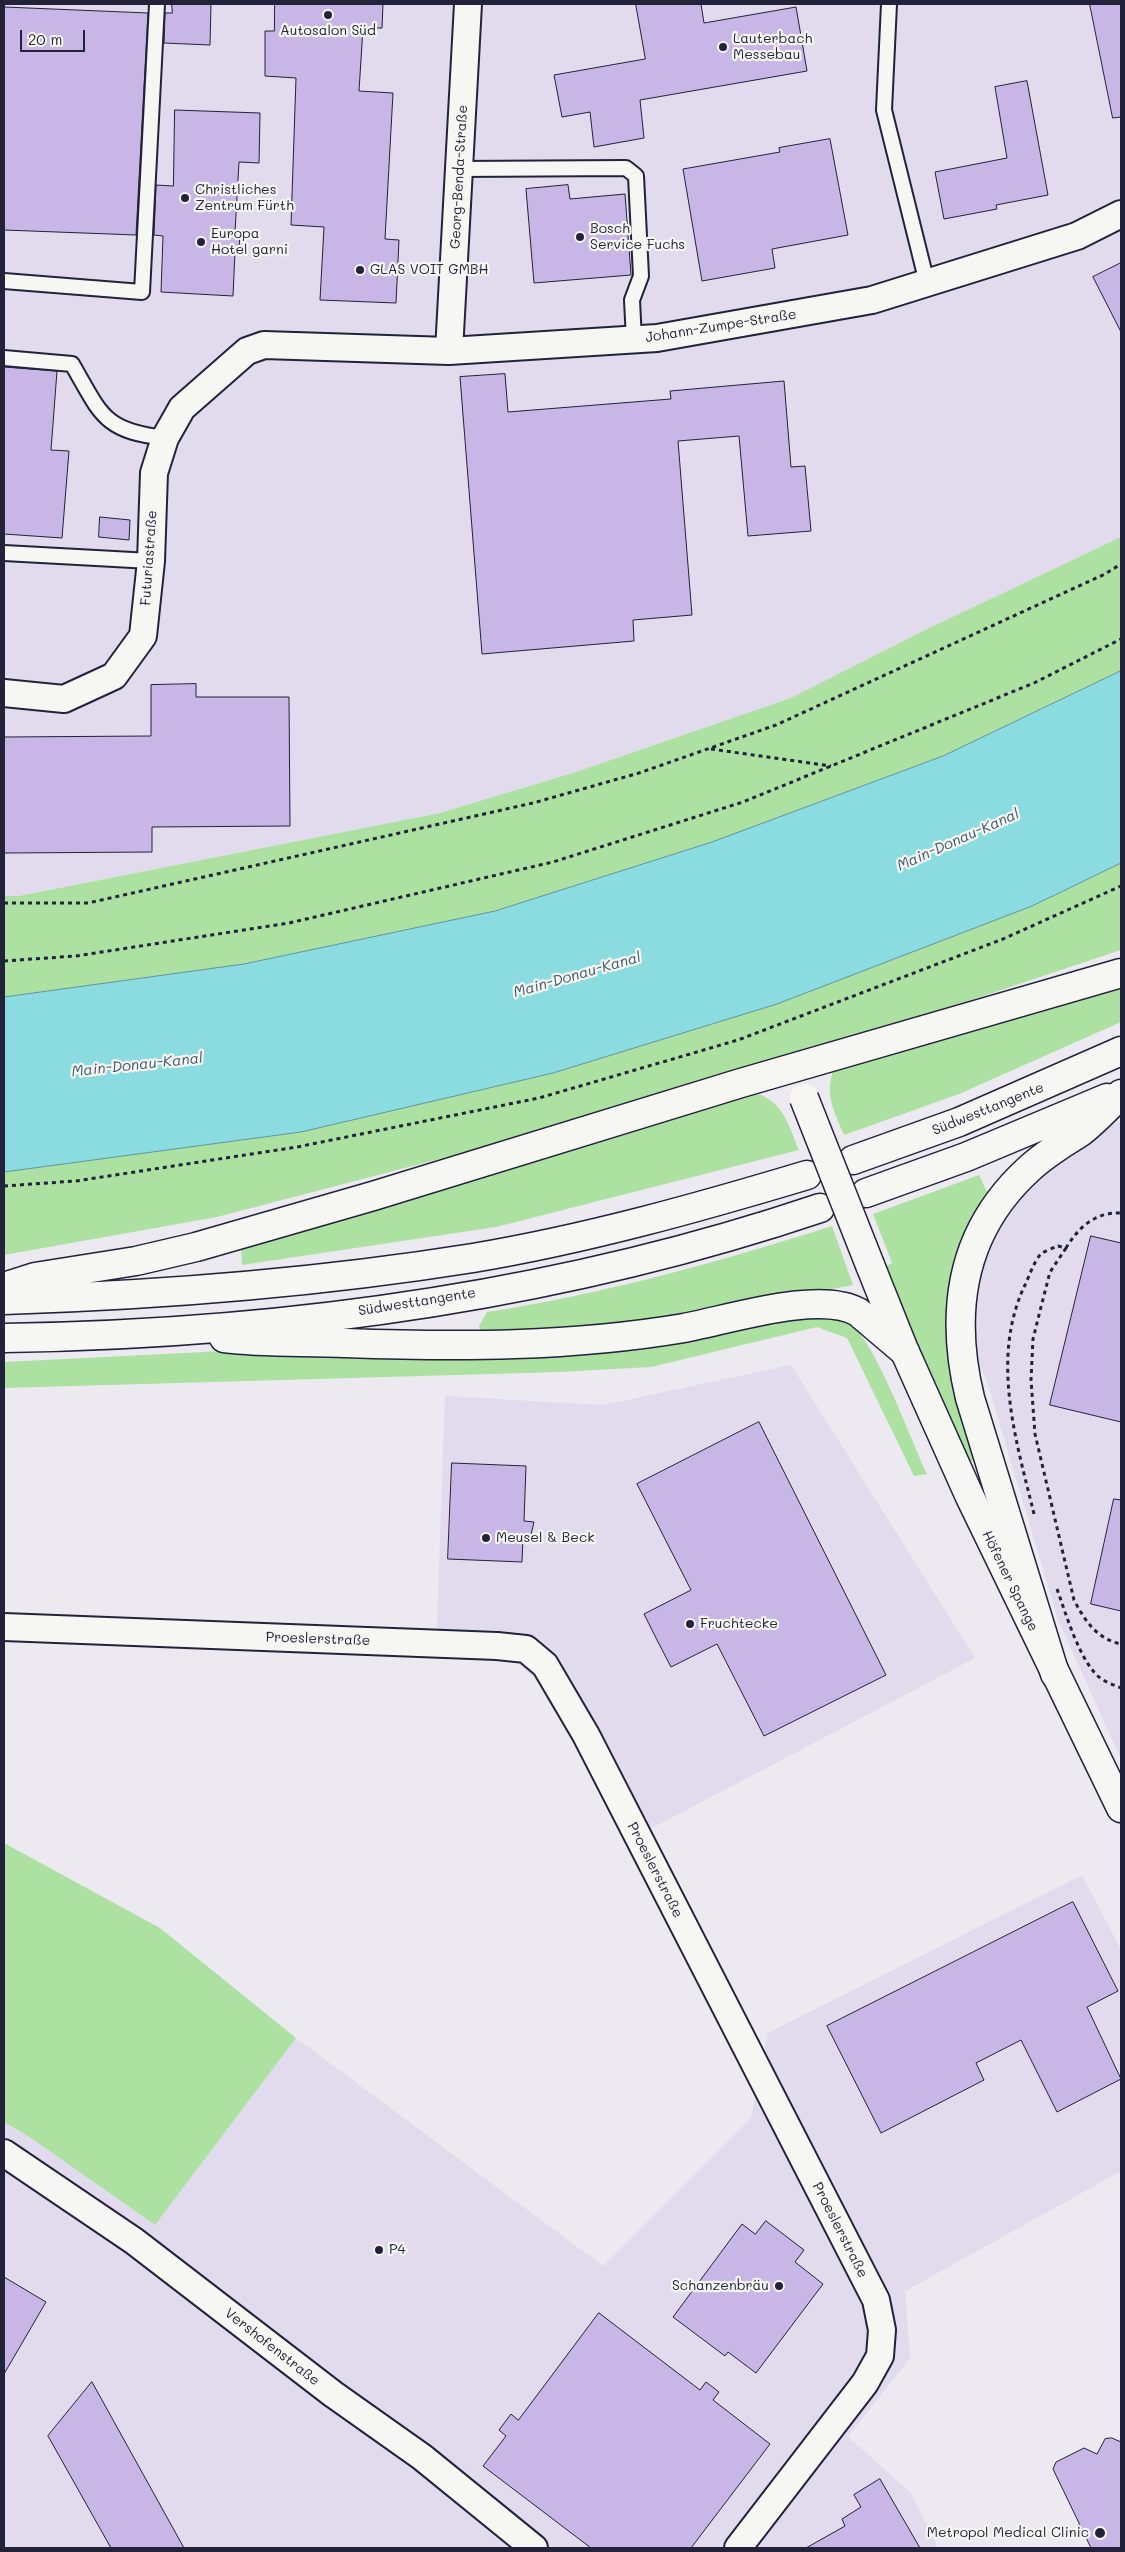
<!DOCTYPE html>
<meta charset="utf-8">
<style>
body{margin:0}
#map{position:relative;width:1125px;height:2552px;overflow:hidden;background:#ede9f0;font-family:Mali,sans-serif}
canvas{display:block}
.frame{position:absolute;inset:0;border:5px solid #22223b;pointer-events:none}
.scale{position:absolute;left:20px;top:30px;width:65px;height:22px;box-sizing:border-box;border:2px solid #22223b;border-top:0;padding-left:6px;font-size:15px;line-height:18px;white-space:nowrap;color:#22223b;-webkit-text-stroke:4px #f6f6f2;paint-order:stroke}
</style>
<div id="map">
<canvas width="1125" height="2552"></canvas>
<div class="frame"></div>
<div class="scale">20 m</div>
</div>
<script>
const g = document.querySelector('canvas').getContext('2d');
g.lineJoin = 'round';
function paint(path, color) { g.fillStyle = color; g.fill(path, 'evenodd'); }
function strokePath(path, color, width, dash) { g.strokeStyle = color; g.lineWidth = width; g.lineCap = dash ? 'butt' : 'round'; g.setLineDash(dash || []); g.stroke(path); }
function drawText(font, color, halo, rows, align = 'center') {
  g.font = font + ' Mali,sans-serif'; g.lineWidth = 4.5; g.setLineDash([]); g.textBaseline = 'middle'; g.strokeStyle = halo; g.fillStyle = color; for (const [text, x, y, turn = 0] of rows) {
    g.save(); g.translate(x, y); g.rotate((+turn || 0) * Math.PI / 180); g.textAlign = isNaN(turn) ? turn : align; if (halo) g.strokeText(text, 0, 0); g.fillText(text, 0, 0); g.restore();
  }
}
paint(new Path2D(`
 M4,4H1121V537L925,630L791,698L576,772L440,813L19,896H4Z
 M1121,1121V1759L1058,1620L986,1378L969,1351L982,1251L1011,1202L1083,1140Z
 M791,1365L975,1658L660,1824L623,1839L544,1687L517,1662L436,1654L445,1396L603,1405Z
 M1082,1875L1121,1950V2171L905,2291L910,2358L848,2437L911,2493L938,2548H4V2122L31,2138L155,2225L296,2038L603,2266L751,2118L768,2033Z`), '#e2daed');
paint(new Path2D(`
 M1121,537V671L943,756L712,842L495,911L244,964L4,997V896H19L440,813L576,772L791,698L925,630Z
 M1121,863V950L831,1047L470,1151L217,1217L4,1255V1172L301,1132L553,1073L777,1004L1032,906Z
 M1121,980V1022L959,1094L844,1135C834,1112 824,1093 834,1069Z
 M755,1093C784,1102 788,1124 799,1150L496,1227L242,1265L241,1248L492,1170Z
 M979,1175L988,1194L969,1232L979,1457L969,1462L912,1334L886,1266L892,1263L873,1214Z
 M832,1226L853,1285L627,1327L481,1332L479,1326L487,1312C604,1294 719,1262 832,1226Z
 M817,1313C826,1315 842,1317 850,1323C876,1343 911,1440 927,1474L914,1476L847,1338L817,1327L651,1367L560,1372L4,1388V1362L244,1350Z
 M4,1843L160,1928L296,2038L155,2225L31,2138L4,2122Z`), '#ade1a2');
const water = new Path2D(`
 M1121,671V863L1032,906L777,1004L553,1073L301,1132L4,1172V997L244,964L495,911L712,842L943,756Z`);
paint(water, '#8adce1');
strokePath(water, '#60929f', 1);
const building = new Path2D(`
 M172,4H211L210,45L164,43L165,13H172Z
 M275,4H383L382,28H363L359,91L393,93L385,239L399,240L396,303L320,300L324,227L291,225L296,78L265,76V31H274Z
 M636,4H701L704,23L796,7L807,71L640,100L644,138L594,147L590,112L562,117L554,75L645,59Z
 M1090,4H1121V117L1113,118Z
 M4,7L148,13L136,235L4,230Z
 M1027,81L1048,195L996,205L997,209L944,219L935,172L1007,158L995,87Z
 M175,110L260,113L259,163L239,162L235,232H240L239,252H235L233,296L161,292L163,236L154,235L156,185L173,186Z
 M830,139L848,235L772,249L775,268L702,281L683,169L780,152L779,148Z
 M568,185L570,199L625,194L631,275L534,283L526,189Z
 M1121,263V332L1093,277Z
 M4,367L57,371L51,450L69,451L62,538L4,534Z
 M505,374L508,412L671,399L670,391L784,381L791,467L805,466L811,531L748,536L739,436L678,441L692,615L633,620L634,641L482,654L460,377Z
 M100,517L130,520L129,540L99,537Z
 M196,684V697H289L290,826L152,827V852L4,853V737L151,736V685Z
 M1091,1236L1121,1243V1422L1050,1405Z
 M759,1422L886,1675L764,1736L717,1644L671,1667L657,1640L644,1614L691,1590L637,1484Z
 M452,1463L526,1466L524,1521L534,1522L530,1539L523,1538L522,1562L448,1559Z
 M1114,1499L1121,1500V1611L1091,1604Z
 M1073,1902L1118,1991L1087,2007L1121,2079L1057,2112L1021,2040L976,2063L984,2080L881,2133L827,2026Z
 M766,2221L804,2250L795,2262L823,2284L756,2373L728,2352L725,2356L673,2317L742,2224L755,2234Z
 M4,2277L46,2302L4,2374Z
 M599,2313L700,2390L706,2382L719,2392L713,2400L770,2444L691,2548H591L483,2466L506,2436L499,2430L511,2414L518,2420Z
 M92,2382L184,2548H111L48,2436Z
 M1112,2438L1121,2442V2548H1091L1053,2469L1056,2462L1084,2448L1097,2454L1105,2439Z
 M880,2479L920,2548H806L845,2526L842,2519L861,2507L854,2495Z`);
paint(building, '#c7b6e6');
strokePath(building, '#22223b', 1);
const lane = new Path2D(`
 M889,4L884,110L927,283
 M459,169L626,168L636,176L641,276L632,300L634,340
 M4,281L142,292L157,4
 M4,358L72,364C101,414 103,431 165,438
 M4,553L151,561`);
const street = new Path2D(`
 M449,351L468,4
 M4,693L64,699L114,676L143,636L151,561L154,473L165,438L182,408L247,351L264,345L449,351L657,338L872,300L1077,236L1121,214
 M4,1627L497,1646L526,1649L545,1665L586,1735L876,2300L882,2330L880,2356L865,2383L738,2548
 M4,2153L134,2241L333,2394L422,2457L534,2548`);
const secondary = new Path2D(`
 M905,1352L970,1497L1121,1808`);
const highway = new Path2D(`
 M853,1160L959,1122L1121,1051
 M866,1193L966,1157L1107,1098
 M870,1265L904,1350
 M4,1287L35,1277L136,1261L196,1247L373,1196L741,1083L1121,973
 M4,1300C163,1295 316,1283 473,1258C586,1239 697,1208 807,1175
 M4,1338C279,1334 559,1296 820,1208
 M224,1338C264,1343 304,1341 345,1343C459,1347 571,1347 684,1328C728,1320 819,1290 858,1312L905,1352
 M1055,1674L970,1398C949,1311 961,1230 1030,1168C1046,1153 1064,1143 1082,1131C1096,1120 1109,1106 1121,1094`);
strokePath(lane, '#22223b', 18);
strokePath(street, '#22223b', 30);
strokePath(secondary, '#22223b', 31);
strokePath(highway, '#22223b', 31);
strokePath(new Path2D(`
 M711,749L831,766
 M4,903H88L533,803L639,773L776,725L1105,574L1121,564
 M4,961L76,956L289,923L553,862L743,802L1034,683L1121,639
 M4,1186L76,1181L297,1147L539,1098L738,1040L1003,939L1121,886
 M1066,1248L1050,1272L1041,1307L1033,1339L1031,1380L1035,1434L1074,1600C1085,1621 1097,1639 1121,1644
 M1034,1514C1016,1440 990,1358 1025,1285C1029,1277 1034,1261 1041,1254C1045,1251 1053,1248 1058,1246L1066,1248C1079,1227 1095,1212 1121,1213
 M1057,1589C1066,1614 1077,1652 1094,1672C1101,1681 1112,1684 1121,1688`), '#22223b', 3, [4, 4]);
strokePath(lane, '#f6f6f2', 14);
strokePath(street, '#f6f6f2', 26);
strokePath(secondary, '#f6f6f2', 28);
strokePath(highway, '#f6f6f2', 28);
const highwayBridge = new Path2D(`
 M804,1098L870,1265`);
strokePath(highwayBridge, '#22223b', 31, []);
strokePath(highwayBridge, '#f6f6f2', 28);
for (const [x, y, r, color] of [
 [328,15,5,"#22223b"],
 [723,47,5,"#22223b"],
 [185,198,5,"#22223b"],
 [580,237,5,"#22223b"],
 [201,242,5,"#22223b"],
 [360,270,5,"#22223b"],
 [486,1538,5,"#22223b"],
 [690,1624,5,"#22223b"],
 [379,2250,5,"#22223b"],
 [779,2286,5,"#22223b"],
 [1100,2533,6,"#22223b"]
]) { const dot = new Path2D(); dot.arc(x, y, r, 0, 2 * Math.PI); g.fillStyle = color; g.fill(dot); strokePath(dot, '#f6f6f2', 2); }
drawText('14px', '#22223b', '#f6f6f2', [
 ["Autosalon Süd",328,31,"center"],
 ["Lauterbach",733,39],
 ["Messebau",733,55],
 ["Christliches",195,190],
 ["Zentrum Fürth",195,206],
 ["Bosch",590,229],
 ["Service Fuchs",590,245],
 ["Europa",211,234],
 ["Hotel garni",211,250],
 ["GLAS VOIT GMBH",370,270],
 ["Meusel & Beck",496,1538],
 ["Fruchtecke",700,1624],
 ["P4",389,2250],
 ["Schanzenbräu",769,2286,"right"],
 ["Metropol Medical Clinic",1089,2533,"right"]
], 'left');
drawText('14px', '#22223b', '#f6f6f2', [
 ["Georg-Benda-Straße",459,177,-87],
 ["Johann-Zumpe-Straße",721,326,-9],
 ["Futuriastraße",149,558,-86],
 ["Südwesttangente",988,1109,-22],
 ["Südwesttangente",417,1302,-9],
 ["Höfener Spange",1010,1581,64],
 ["Proeslerstraße",318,1639,2],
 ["Proeslerstraße",655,1870,63],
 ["Proeslerstraße",840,2230,63],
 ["Vershofenstraße",272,2347,38]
]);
drawText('italic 15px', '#415a6d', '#f6f6f2', [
 ["Main-Donau-Kanal",958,840,-24],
 ["Main-Donau-Kanal",577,975,-16],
 ["Main-Donau-Kanal",137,1065,-6]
]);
</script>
